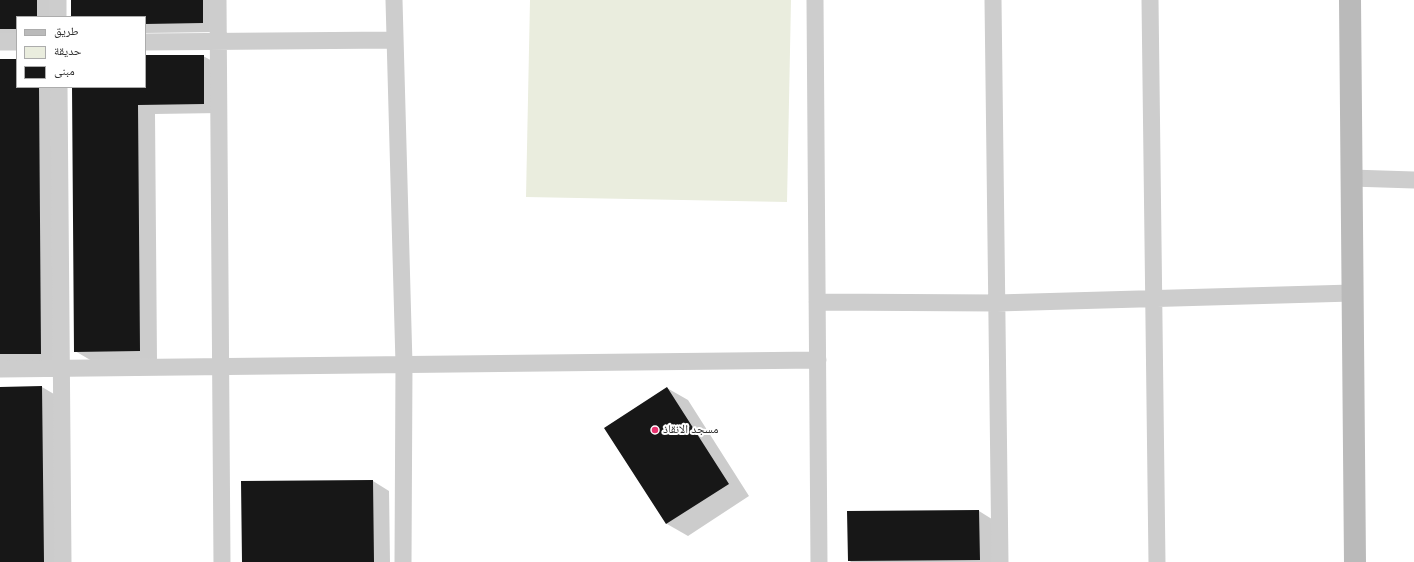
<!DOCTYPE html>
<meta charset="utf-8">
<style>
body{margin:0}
#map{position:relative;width:1414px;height:562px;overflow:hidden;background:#fff;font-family:Helvetica,"Noto Naskh Arabic",sans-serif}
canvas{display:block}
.legend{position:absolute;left:16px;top:16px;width:130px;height:72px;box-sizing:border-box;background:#fff;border:1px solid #acacac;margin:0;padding:5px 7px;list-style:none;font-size:12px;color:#303030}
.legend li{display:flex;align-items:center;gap:8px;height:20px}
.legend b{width:20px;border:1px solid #acacac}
</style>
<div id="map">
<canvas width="1414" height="562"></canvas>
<ul class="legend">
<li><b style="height:5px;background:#bababa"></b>طريق</li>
<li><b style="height:11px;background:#eaedde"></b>حديقة</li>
<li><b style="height:11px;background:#171717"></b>مبنى</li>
</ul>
</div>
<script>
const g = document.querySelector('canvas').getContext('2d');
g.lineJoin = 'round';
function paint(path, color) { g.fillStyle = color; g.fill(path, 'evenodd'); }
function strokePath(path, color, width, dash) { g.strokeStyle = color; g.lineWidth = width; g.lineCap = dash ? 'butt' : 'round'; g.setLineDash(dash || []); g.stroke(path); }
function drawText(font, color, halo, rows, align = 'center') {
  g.font = font + ' Helvetica,"Noto Naskh Arabic",sans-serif'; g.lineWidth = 4; g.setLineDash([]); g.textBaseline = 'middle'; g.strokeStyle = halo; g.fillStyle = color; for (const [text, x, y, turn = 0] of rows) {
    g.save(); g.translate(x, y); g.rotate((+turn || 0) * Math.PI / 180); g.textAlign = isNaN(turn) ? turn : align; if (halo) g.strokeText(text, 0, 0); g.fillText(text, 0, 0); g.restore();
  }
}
paint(new Path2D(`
 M530,0H791L787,202L526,197Z`), '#eaedde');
paint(new Path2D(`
 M0,0H53V17H17V38H0Z
 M72,0H219V32L145,33V17H72Z
 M145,56H203L220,65V113L155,114L157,360L92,361L75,351L73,87H145Z
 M0,60H17V87H56L58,363L0,364Z
 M0,387H42L59,397L60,562H0Z
 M667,388L688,400L749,496L688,536L667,524L605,428Z
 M373,481L389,491L390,562H243Z
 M979,511L995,521L996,562H851L849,560Z`), '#0003');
paint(new Path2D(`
 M0,0H37V17H17V29H0Z
 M71,0H203V23L145,24V17H71Z
 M145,55H204V104L138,105L140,351L74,352L72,87H145Z
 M0,59H17V87H39L41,354H0Z
 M42,386L44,562H0V387Z
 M667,387L729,484L666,524L604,428Z
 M373,480L374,562H242L241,481Z
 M979,510L980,560L848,561L847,511Z`), '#171717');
strokePath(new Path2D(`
 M58,0V17
 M218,0L222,562
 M394,0L404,364L403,562
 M815,0L819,562
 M993,0L1000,562
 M1150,0L1157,562
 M0,42H17
 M145,42L395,40
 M59,87L63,562
 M1351,178L1414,180
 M817,302L997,303L1352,293
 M0,369L818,360`), '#cdcdcd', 17);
strokePath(new Path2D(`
 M1350,0L1355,562`), '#bababa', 22);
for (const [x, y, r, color] of [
 [655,430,4,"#e8316e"]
]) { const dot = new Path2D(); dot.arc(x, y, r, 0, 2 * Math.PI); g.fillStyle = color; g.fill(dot); strokePath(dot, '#fff', 1.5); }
drawText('12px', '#303030', '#fff', [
 ["مسجد الانقاذ",663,430]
], 'left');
</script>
